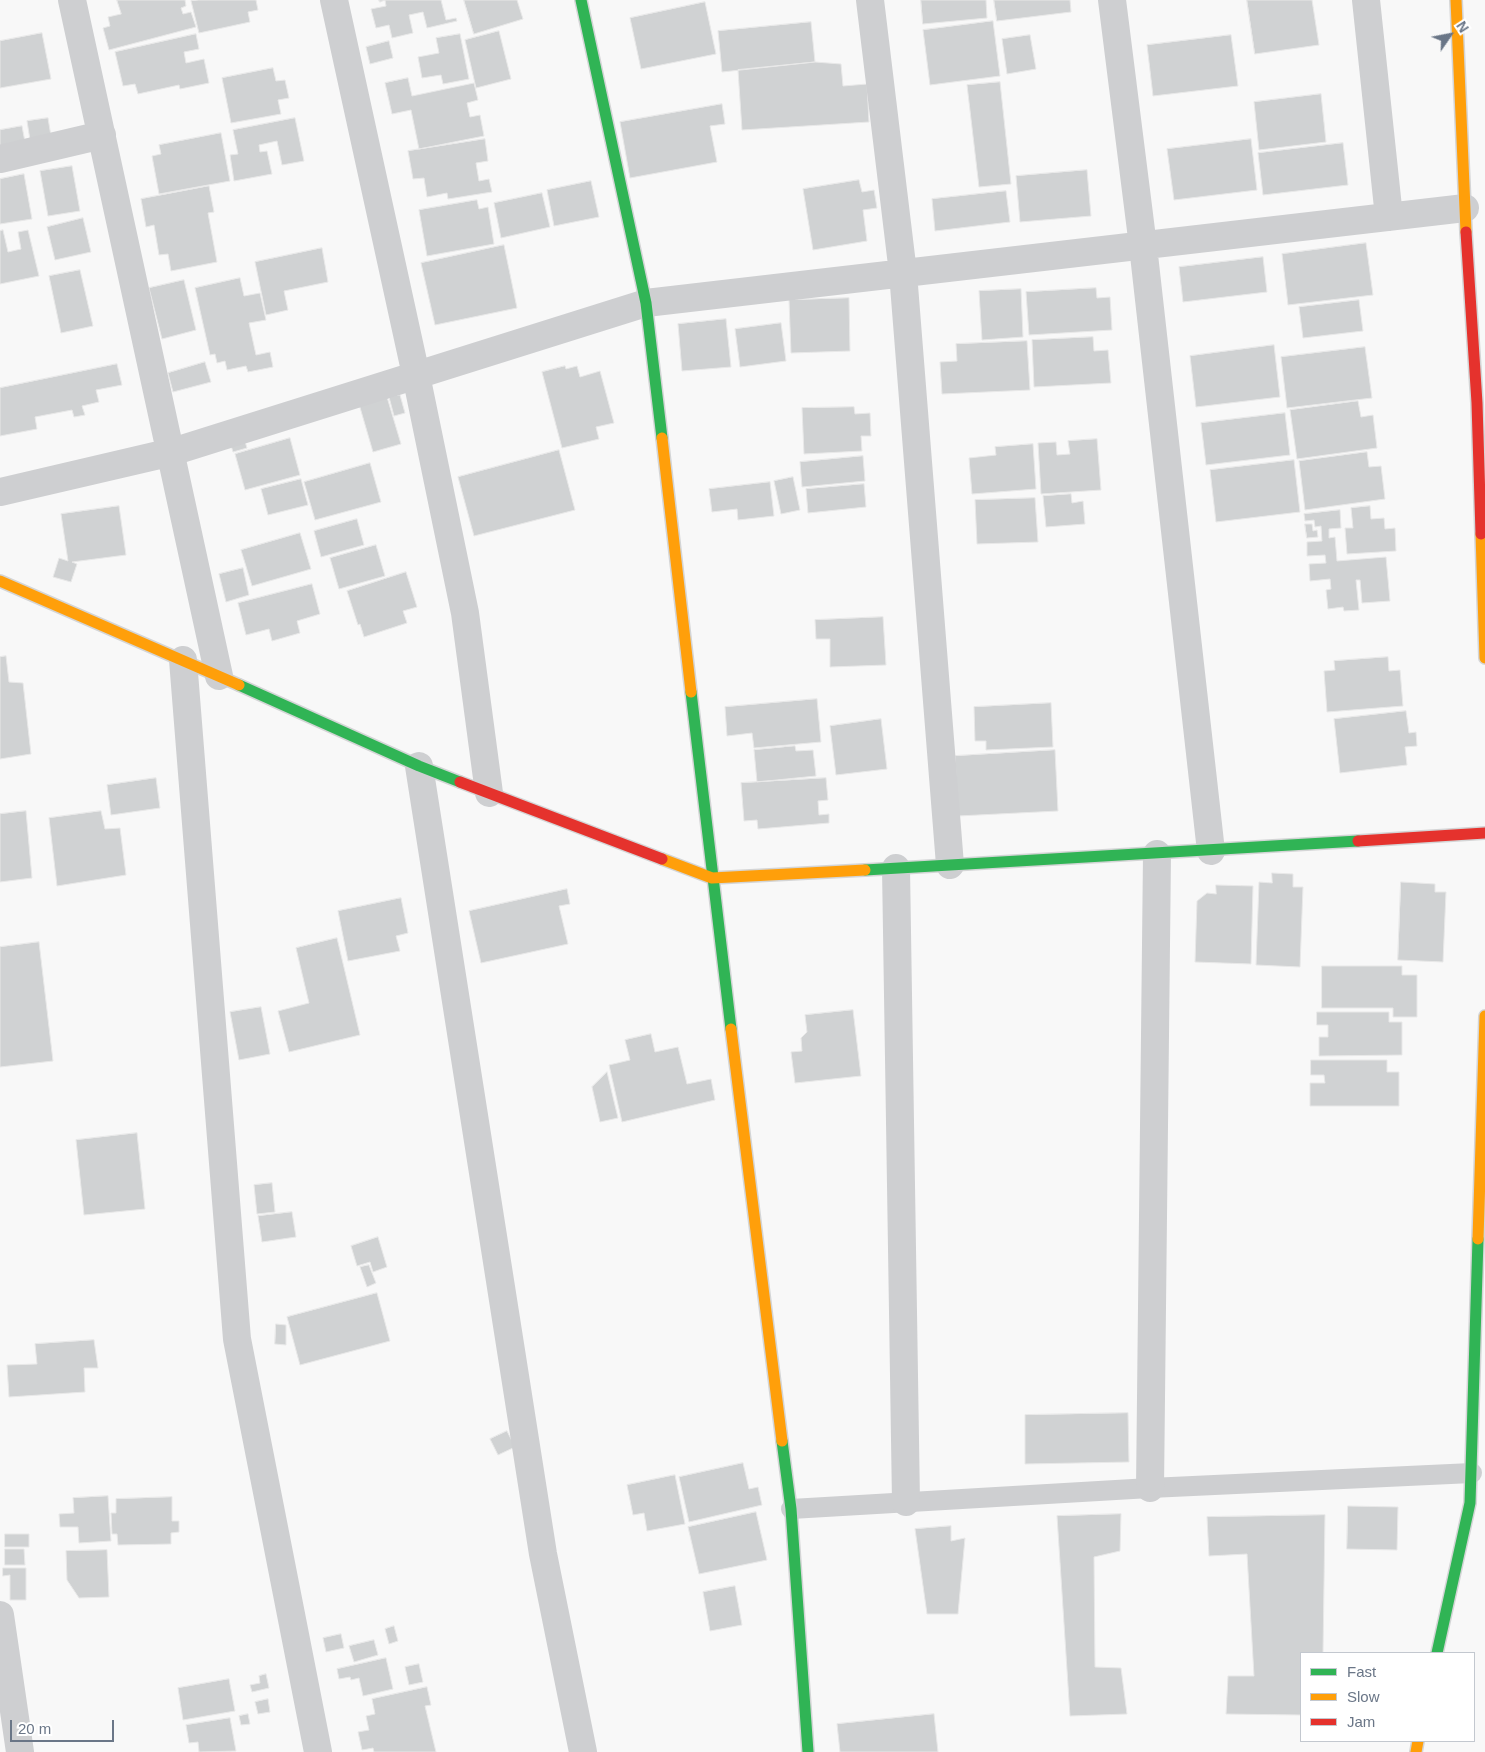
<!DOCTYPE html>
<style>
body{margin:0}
#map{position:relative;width:1485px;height:1752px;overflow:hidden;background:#f8f8f8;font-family:Helvetica,sans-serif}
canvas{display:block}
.legend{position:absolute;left:1300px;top:1652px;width:175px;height:90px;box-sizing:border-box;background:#fff;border:1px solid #c3c8cf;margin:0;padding:6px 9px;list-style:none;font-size:15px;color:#6a7687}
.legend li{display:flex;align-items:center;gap:10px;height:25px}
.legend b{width:25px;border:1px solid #c3c8cf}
.north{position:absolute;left:1425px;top:10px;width:50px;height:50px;-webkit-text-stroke:4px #fff;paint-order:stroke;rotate:57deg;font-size:14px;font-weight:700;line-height:20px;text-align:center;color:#6a7687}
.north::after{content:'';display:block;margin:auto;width:18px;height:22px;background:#6a7687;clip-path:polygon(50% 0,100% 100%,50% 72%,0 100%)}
.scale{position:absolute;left:10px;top:1720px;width:104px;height:22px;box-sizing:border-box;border:2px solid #6a7687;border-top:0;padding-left:6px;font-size:15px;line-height:18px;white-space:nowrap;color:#6a7687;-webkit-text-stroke:4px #fff;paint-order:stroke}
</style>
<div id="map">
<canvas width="1485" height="1752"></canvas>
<ul class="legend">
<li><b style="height:6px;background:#30b455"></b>Fast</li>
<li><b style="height:6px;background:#ff9f0a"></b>Slow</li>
<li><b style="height:6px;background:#e5322d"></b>Jam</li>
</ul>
<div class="north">N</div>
<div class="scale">20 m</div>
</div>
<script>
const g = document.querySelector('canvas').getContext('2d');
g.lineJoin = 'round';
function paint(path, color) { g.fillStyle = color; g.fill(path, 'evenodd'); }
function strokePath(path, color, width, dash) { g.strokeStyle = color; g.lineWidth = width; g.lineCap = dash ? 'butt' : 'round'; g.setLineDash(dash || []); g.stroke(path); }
const building = new Path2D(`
 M117,0H185L186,6L181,8L183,14L191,12L196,27L109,50L103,28L110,26L108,17L121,14Z
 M199,0H256L258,10L248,12L250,22L199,33L191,1Z
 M379,0H441L446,20L456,18L457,21L427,28L423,12L409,15L413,33L392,38L389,25L376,28L371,9L386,6L385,0L380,2Z
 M464,0H517L523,19L474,34Z
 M921,0H986L987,18L923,24Z
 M994,0H1070L1071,12L997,21Z
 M1247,0H1312L1319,45L1255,54Z
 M705,2L716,54L641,69L630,18Z
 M993,21L1000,76L930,85L923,30Z
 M811,22L815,62L722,72L718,31Z
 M499,31L511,79L476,88L465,40Z
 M42,33L51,79L0,88V41Z
 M196,34L199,49L184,52L186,63L204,59L209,83L180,89L179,85L138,94L135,84L123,86L115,52Z
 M460,34L469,79L443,84L441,75L422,78L418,57L439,53L436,38Z
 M1030,35L1036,69L1007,74L1002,39Z
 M1231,35L1238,86L1153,96L1147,45Z
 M389,41L393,58L370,64L366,47Z
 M815,62L841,64L843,86L867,84L869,122L742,130L738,70Z
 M273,68L276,81L285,80L289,98L278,100L281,114L231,123L222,78Z
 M408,78L412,96L474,83L478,100L467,103L470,117L480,115L484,136L419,149L411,110L392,114L385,83Z
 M1000,82L1011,184L979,187L967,85Z
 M1321,94L1326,142L1259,150L1254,102Z
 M722,104L725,124L710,126L717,162L630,178L620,122Z
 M48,118L51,136L30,140L27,121Z
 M295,118L304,161L282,165L277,141L259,145L260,152L267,151L272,174L234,181L230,155L238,154L233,130Z
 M22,126L25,142L0,146V130Z
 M221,133L230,181L159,194L152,156L161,154L159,145Z
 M485,139L488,161L476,163L479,181L489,179L492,192L448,199L447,193L427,197L424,178L413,179L408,151Z
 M1251,139L1257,190L1174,200L1167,149Z
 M1343,143L1348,185L1263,195L1258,153Z
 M72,166L80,211L48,216L40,171Z
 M1087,170L1091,216L1020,222L1016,176Z
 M24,174L32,219L0,224V179Z
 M859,180L862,192L874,190L877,208L863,210L867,241L813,250L803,189Z
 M591,181L599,217L554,226L547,190Z
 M209,186L214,212L208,213L217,262L171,271L168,254L159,255L154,225L146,227L141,199Z
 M1006,191L1010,222L935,231L932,199Z
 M542,193L550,227L501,238L494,203Z
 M477,200L479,209L488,207L494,244L427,256L419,210Z
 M83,218L91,252L55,260L47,227Z
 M3,230L8,252L21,249L18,232L28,230L39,276L0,284V231Z
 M1366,243L1373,295L1288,305L1282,254Z
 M504,245L517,308L435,325L421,263Z
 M322,248L328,282L284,291L288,310L266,315L255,262Z
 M1263,257L1267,292L1183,302L1179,267Z
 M80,270L93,326L61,333L49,276Z
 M240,278L244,296L260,293L266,320L249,323L256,355L270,352L273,367L248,372L246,366L227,370L225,361L217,363L215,354L210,355L195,288Z
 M184,280L196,330L162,339L149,288Z
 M1096,288L1097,298L1110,297L1112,330L1029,335L1026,292Z
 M1021,289L1023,337L982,340L979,291Z
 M849,298L850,351L791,353L789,300Z
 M1359,300L1363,331L1303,338L1299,307Z
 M726,319L731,367L682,371L678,324Z
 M781,323L786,361L740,367L735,329Z
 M1093,337L1094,351L1108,350L1111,383L1034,387L1032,340Z
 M1027,341L1030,390L942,394L940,362L957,361L956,344Z
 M1274,345L1280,397L1196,407L1190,356Z
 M1365,347L1372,398L1287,408L1281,357Z
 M205,362L211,382L173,392L168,373Z
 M117,364L122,385L96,390L99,402L82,406L85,415L74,417L72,410L35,417L37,429L0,436V388Z
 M565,366L566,369L577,366L580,377L600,371L614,423L596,427L599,439L562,448L542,372Z
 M400,395L405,413L394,416L389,397Z
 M387,397L401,444L373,452L359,404Z
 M1358,401L1361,417L1373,415L1377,448L1297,459L1290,410Z
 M854,407L855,414L870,413L871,436H861L862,451L804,454L802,408Z
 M1285,413L1290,455L1206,465L1201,423Z
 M243,435L247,448L233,452L229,439Z
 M290,438L300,475L245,490L235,454Z
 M1097,439L1101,490L1041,494L1038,443L1056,442L1057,455L1070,454L1068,441Z
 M1033,444L1036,489L972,494L969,458L996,455L995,447Z
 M559,450L575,510L474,536L458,477Z
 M1367,452L1369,467L1381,466L1385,499L1305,510L1299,461Z
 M863,456L865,481L802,487L800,462Z
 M1294,460L1300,512L1216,522L1210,470Z
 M370,463L381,502L315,520L304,482Z
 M793,477L800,510L781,514L774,481Z
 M301,479L308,505L268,515L261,489Z
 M770,482L774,516L738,520L737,509L712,512L709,489Z
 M864,484L866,507L808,513L806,489Z
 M1071,494L1072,503L1083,501L1085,524L1046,527L1043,496Z
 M1035,498L1038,542L977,544L975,500Z
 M119,506L126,555L72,562L77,564L71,582L53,577L59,558L68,561L61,514Z
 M1370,506L1371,519L1384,518L1385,529L1395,528L1396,551L1347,554L1345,528H1353L1351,508Z
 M1340,510L1341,528L1329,529V538L1335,537L1337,561L1386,557L1390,601L1362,603L1360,580H1356L1359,610L1344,611L1343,607L1328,609L1326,590L1331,589L1330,579L1310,581L1309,564L1326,563L1325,555L1307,556V542L1322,541L1321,526L1315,527L1314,520L1305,521L1304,514Z
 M357,519L364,545L321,557L314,531Z
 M1305,524H1312L1313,531L1317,530L1318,537L1307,538Z
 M300,533L311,569L252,586L241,550Z
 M376,545L385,576L339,589L330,558Z
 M243,568L249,595L226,602L219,574Z
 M406,572L417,607L403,611L407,623L364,637L360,624L358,625L347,591Z
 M312,584L320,614L297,621L300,633L272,641L269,629L246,635L238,603Z
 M883,617L886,665L830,667V639H816L815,620Z
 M6,656L9,682L23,683L31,754L0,759V657Z
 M1388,657L1389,671L1400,670L1403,706L1327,712L1324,671L1335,670L1334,661Z
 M817,699L821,742L754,748L752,733L727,736L725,707Z
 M1051,703L1053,747L986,750V741H975L974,707Z
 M1406,711L1409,733L1416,732L1417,746L1405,747L1407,765L1340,773L1334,719Z
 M881,719L887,769L836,775L830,726Z
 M795,746L796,751L813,750L816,776L757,782L754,750Z
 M1055,750L1058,811L958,816L955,756Z
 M156,778L160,808L111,815L107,785Z
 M826,778L828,800L818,801L819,815L829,814V823L758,829L757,820L744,821L741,783Z
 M26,811L32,878L0,882V814Z
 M101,811L105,829L120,828L126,875L57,886L49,818Z
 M1272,873L1293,874V887H1303L1300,967L1256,965L1259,882L1272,883Z
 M1401,882L1435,884V892H1446L1443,962L1398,960Z
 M1216,885L1253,886L1251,964L1195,962L1197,901L1207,893L1216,894Z
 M567,889L570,904L559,906L568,944L481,963L469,911Z
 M401,898L408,933L396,936L400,951L348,961L338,911Z
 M337,938L360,1035L289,1052L278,1011L309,1003L296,948Z
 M39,942L53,1061L0,1067V947Z
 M1322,966H1402V975H1417V1017H1393V1008H1322Z
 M261,1007L270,1054L239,1060L230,1012Z
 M853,1010L861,1076L795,1083L791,1052L802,1051L801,1038L807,1032L805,1015Z
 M1317,1012H1389V1022H1402V1055L1319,1056V1037H1328V1025H1317Z
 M651,1034L655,1052L678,1047L687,1084L711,1079L715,1100L622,1122L609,1065L630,1060L625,1040Z
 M1311,1060H1387V1072H1399V1106H1310V1083H1325L1324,1075H1311Z
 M607,1072L618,1118L600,1122L592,1087Z
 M137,1133L145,1209L84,1215L76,1140Z
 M272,1183L275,1212L257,1214L254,1185Z
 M292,1212L296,1237L262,1242L258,1216Z
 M378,1237L387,1267L373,1272L370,1262L357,1266L351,1246Z
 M369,1265L376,1283L367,1287L360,1267Z
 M377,1293L390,1341L300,1365L287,1317Z
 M276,1324L286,1325V1345L275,1344Z
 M94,1340L98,1368H84L85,1392L9,1397L7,1365L37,1364L35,1344Z
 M1128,1413L1129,1462L1025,1464V1415Z
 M507,1431L515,1447L498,1455L490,1439Z
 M743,1463L749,1489L758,1487L762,1505L689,1522L679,1477Z
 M675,1475L685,1524L647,1531L644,1513L633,1515L627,1485Z
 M108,1496L111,1541L79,1543L78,1527H60L59,1514L74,1513L73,1498Z
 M172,1497V1521H179V1532L171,1533V1544L118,1545L117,1534H112L111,1513H116V1499Z
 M1348,1506L1398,1507L1397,1550L1347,1549Z
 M756,1512L767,1560L699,1574L688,1527Z
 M1121,1514L1120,1551L1094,1557L1095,1667L1121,1668L1127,1714L1070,1716L1057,1516Z
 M1325,1515L1323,1653H1301V1715L1226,1714L1228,1676H1254L1247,1554L1209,1556L1207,1517Z
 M951,1526V1541L965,1538L958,1614H927L915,1529Z
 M5,1534H29V1547H5Z
 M5,1549H24L25,1565H5Z
 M107,1550L109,1597L79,1598L67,1580L66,1551Z
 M3,1568H26V1600H10V1575L3,1576Z
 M735,1586L742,1625L710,1631L703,1592Z
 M394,1626L398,1641L389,1644L385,1629Z
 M341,1634L344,1648L326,1652L323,1638Z
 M374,1640L378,1655L354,1662L349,1646Z
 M386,1658L393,1689L363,1696L359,1678L351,1680L350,1677L339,1679L337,1669Z
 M419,1664L423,1682L409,1685L405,1667Z
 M266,1674L269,1688L252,1692L250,1685L260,1683L259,1676Z
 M229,1679L235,1711L183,1720L178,1688Z
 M427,1687L431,1705L425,1706L436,1752H374L373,1748L362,1750L358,1732L369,1730L366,1716L375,1714L372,1699Z
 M268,1699L270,1712L258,1714L255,1702Z
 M248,1714L250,1724L241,1725L239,1716Z
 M934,1714L938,1752H840L837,1724Z
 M230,1718L236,1751L199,1752L198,1742L189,1743L186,1725Z`);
paint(building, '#d0d2d3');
strokePath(building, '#e8e8e8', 1);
const fast = new Path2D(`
 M581,0L646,303L662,438
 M239,685L419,766L460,782
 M691,692L731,1029
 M865,870L1358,841
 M782,1441L791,1509L808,1752
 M1437,1653L1470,1503L1478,1239`);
const slow = new Path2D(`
 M1456,0L1466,232
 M662,438L691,692
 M1481,534L1485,658
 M0,581L239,685
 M662,859L712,878L865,870
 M731,1029L782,1441
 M1478,1239L1485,1016
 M1416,1752L1418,1741`);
const jam = new Path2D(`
 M1466,232L1477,403L1481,534
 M460,782L662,859
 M1358,841L1485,833`);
strokePath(fast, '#d4d5d6', 14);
strokePath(slow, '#d4d5d6', 14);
strokePath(jam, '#d4d5d6', 14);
strokePath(new Path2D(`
 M791,1509L1150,1488L1472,1473`), '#cecfd1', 20);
strokePath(new Path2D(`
 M72,0L219,676
 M334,0L416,375L465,613L489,793
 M870,0L903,273L950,865
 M1112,0L1143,246L1211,851
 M1366,0L1389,217
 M0,159L102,135
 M0,492L172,452L646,303L1465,208
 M183,660L237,1339L318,1752
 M419,766L543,1554L583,1752
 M896,868L906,1502
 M1150,1488L1157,854
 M0,1615L20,1752`), '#cecfd1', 28);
strokePath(fast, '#30b455', 11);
strokePath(slow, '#ff9f0a', 11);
strokePath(jam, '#e5322d', 11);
</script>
